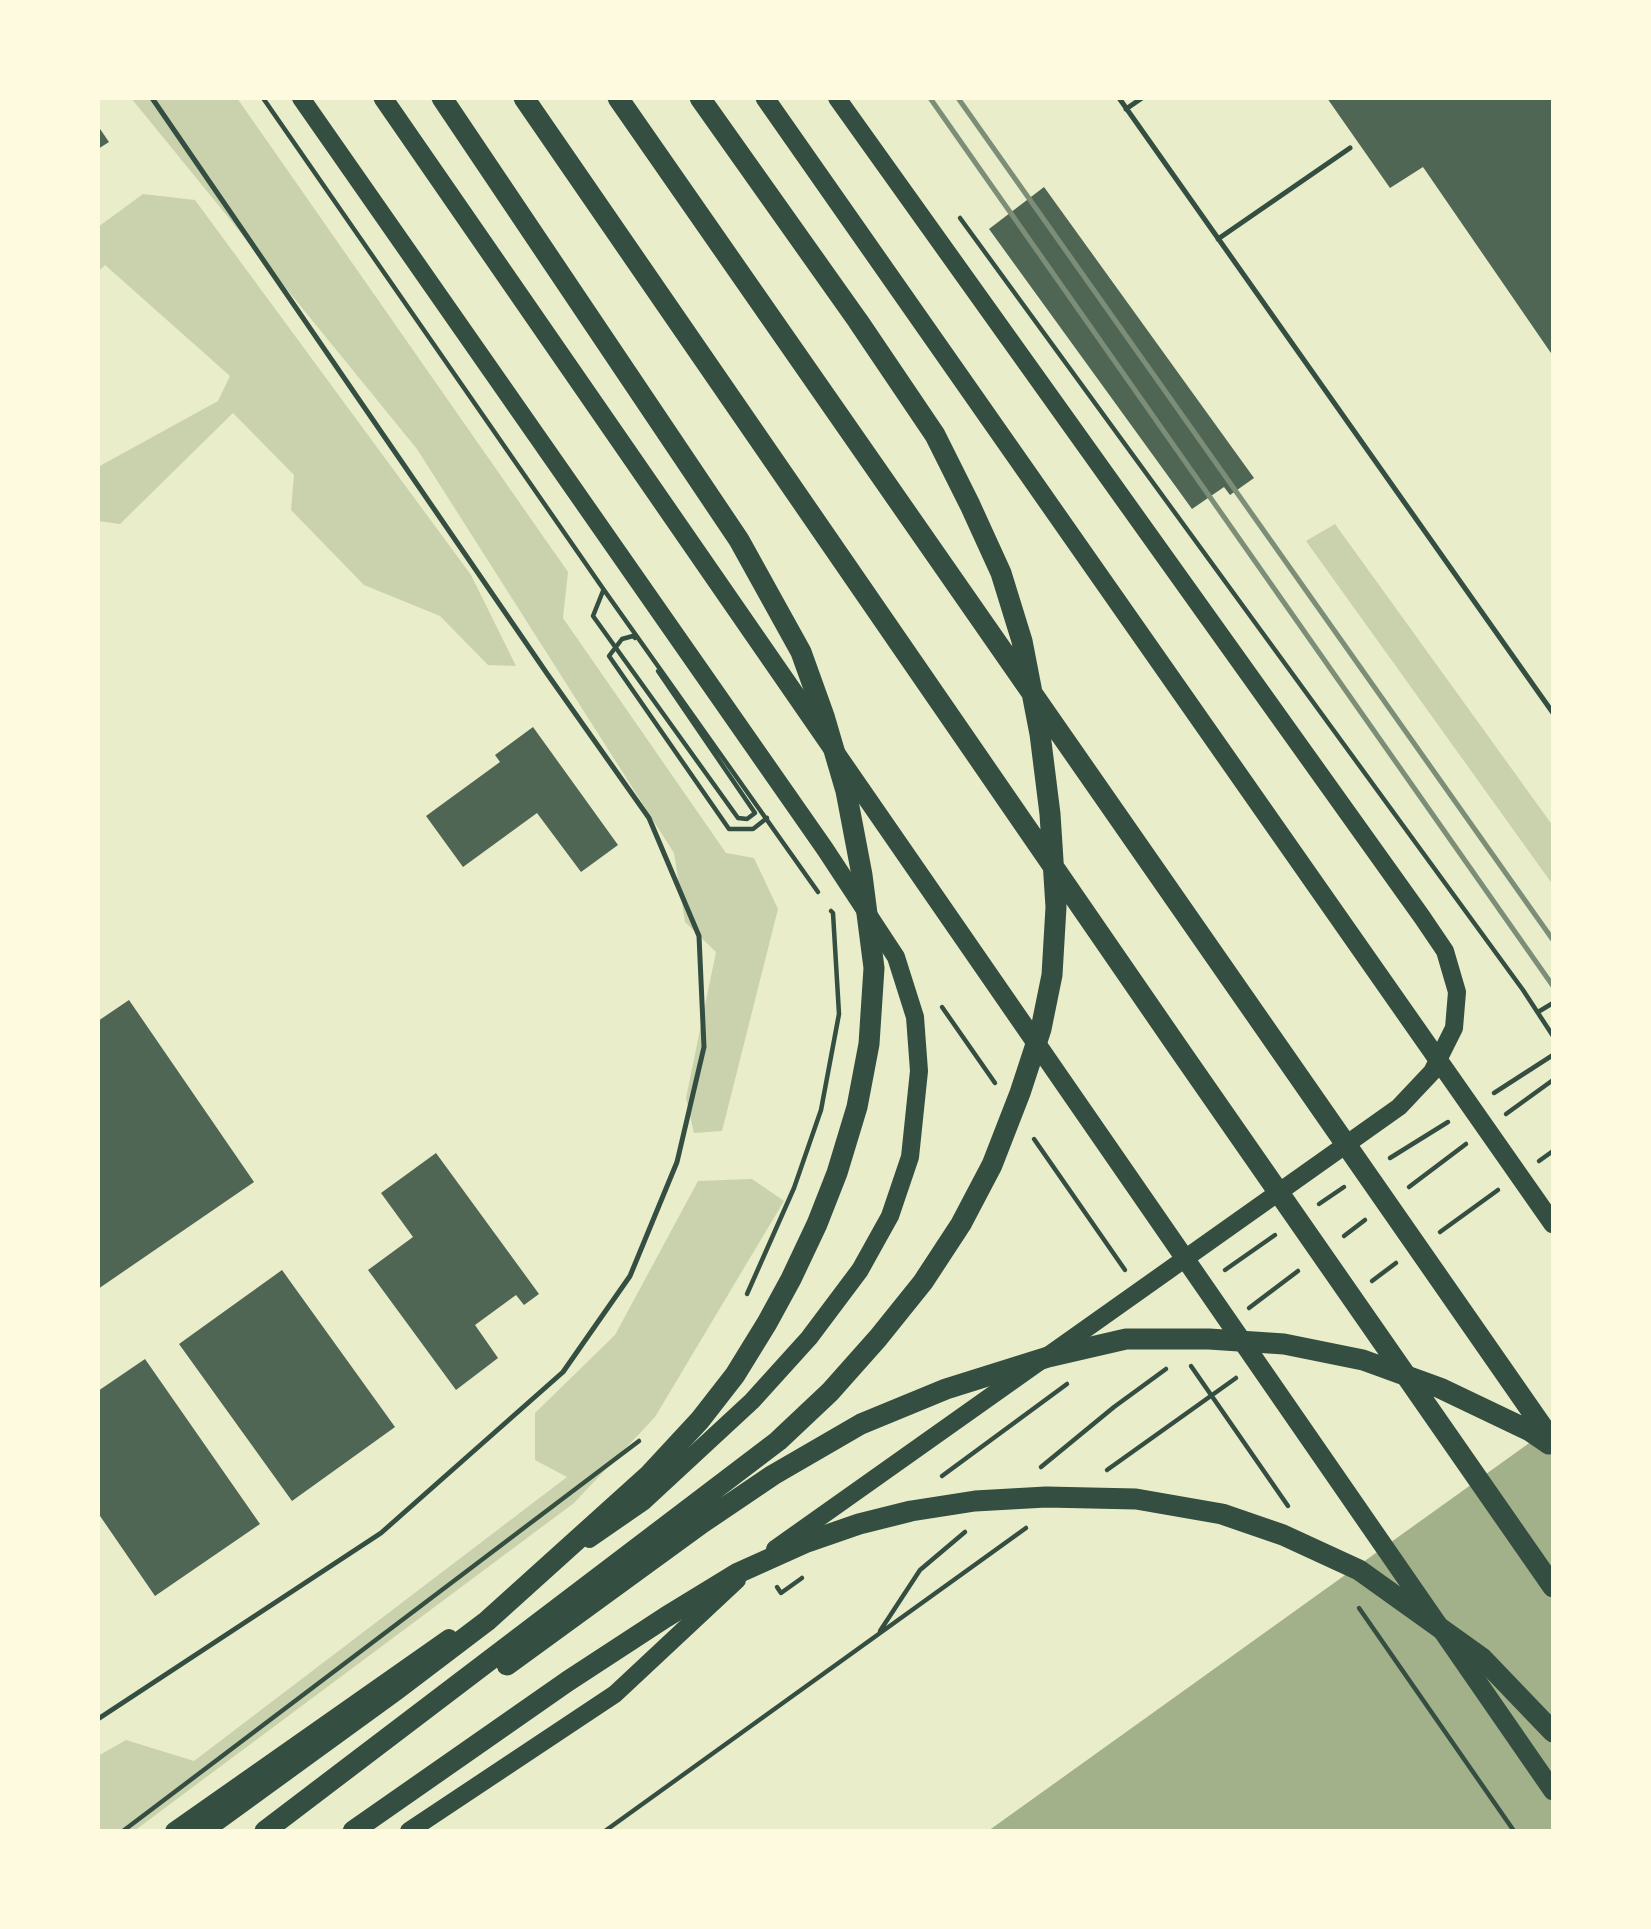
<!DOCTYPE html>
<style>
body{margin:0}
#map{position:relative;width:1651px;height:1929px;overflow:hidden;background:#e9edc9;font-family:"Libre Baskerville",serif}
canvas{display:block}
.frame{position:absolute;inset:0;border:100px solid #fefae0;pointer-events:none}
</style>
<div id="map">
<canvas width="1651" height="1929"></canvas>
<div class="frame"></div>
</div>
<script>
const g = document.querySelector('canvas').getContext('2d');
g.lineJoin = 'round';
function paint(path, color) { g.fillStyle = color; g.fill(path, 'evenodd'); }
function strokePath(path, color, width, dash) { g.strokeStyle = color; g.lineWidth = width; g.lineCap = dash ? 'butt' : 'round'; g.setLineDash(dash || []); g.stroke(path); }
paint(new Path2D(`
 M131,98H237L568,572L563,618L726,853L754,858L778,909L722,1131L694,1133L686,1098L716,952L685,922L674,853L417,449Z
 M143,194L195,200L471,575L516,666L488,665L440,616L364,585L291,510L294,475L233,413L120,524L98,521V467L218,401L230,376L105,265L98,272V227Z
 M1335,524L1553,826V885L1306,541Z
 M752,1179L784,1201L655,1417L574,1503L134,1831H98V1756L126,1740L194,1761L567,1477L535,1460V1413L615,1335L698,1181Z`), '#cad2ad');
paint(new Path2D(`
 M1553,1426V1831H988Z`), '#a3b18a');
paint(new Path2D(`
 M1553,1422V1425L987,1831H985L986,1828Z`), '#e9edc9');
paint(new Path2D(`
 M1327,98H1553V356L1423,167L1390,188Z
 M98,126L109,142L98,149Z
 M1044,187L1254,478L1230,495L1224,487L1192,509L989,229Z
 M533,727L618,845L581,872L537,813L463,867L426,816L500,762L495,755Z
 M129,1000L254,1182L98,1289V1021Z
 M436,1153L539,1294L524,1305L516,1295L475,1325L498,1358L456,1390L368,1270L413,1237L381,1193Z
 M282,1270L395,1427L292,1501L179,1344Z
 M145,1359L260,1524L155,1596L98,1513V1391Z`), '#4f6655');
strokePath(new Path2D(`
 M263,98L604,590L818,892
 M960,218L1523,990L1553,1036
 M603,591L593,616L738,818L747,819L755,813L658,671
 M635,638L633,636L622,639L609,656L729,829H753L767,818
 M942,1007L995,1083
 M1538,1012L1553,1003
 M1494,1093L1553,1055
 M1506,1114L1553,1080
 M1034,1139L1125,1270
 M1390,1158L1448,1122
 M1539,1161L1553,1151
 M1409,1187L1466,1144
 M1319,1204L1344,1187
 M1440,1232L1498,1190
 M1344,1236L1365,1220
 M1225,1270L1275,1235
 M1372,1281L1396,1263
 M747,1294L794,1188L821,1110L839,1014L833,913L831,911
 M1249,1308L1298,1271
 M1191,1366L1288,1506
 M1041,1467L1114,1407L1166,1369
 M1107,1470L1236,1378
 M942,1476L1067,1384
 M777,1587L781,1593L802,1578
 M1359,1608L1514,1831
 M880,1631L920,1570L965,1532
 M123,1831L639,1441
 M605,1831L1026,1528`), '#344e41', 4.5);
strokePath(new Path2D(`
 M1119,98L1553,713
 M1126,109L1142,98
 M1218,239L1350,148
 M98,1719L381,1533L563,1372L630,1276L677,1162L704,1047L699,936L649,818L548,675L152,98`), '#344e41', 5);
strokePath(new Path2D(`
 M301,98L825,849L896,957L915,1017L919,1071L910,1157L890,1216L860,1270L809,1338L752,1401L644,1501L589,1539
 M775,1549L1399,1107L1432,1072L1454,1028L1457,992L1445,951L1422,917L837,98
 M174,1831L449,1638
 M409,1831L615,1694L737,1580`), '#344e41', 18);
strokePath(new Path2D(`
 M383,98L1553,1791
 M765,98L1553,1224`), '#344e41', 19);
strokePath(new Path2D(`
 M524,98L1181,1052L1553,1587
 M618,98L1553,1442
 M507,1665L702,1523L773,1475L861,1424L946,1389L1048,1357L1126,1339H1209L1284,1344L1363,1360L1440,1388L1530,1431L1549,1444
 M202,1831L396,1690L487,1621L650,1474L700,1420L735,1375L767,1323L791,1279L817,1224L837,1173L857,1107L869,1044L874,968L862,875L846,791L824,716L801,652L739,540L442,98
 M265,1831L778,1441L830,1392L878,1338L923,1282L961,1224L992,1165L1020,1093L1041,1029L1052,975L1056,907L1050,814L1040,734L1022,641L1001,573L970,505L935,435L858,321L700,98
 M353,1831L568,1681L666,1617L738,1573L807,1542L859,1524L911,1511L975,1501L1046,1497L1136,1499L1222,1514L1283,1535L1359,1570L1482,1658L1553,1732`), '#344e41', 21);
strokePath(new Path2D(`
 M930,98L1553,986
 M958,98L1553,940`), '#7c8e77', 5);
</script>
